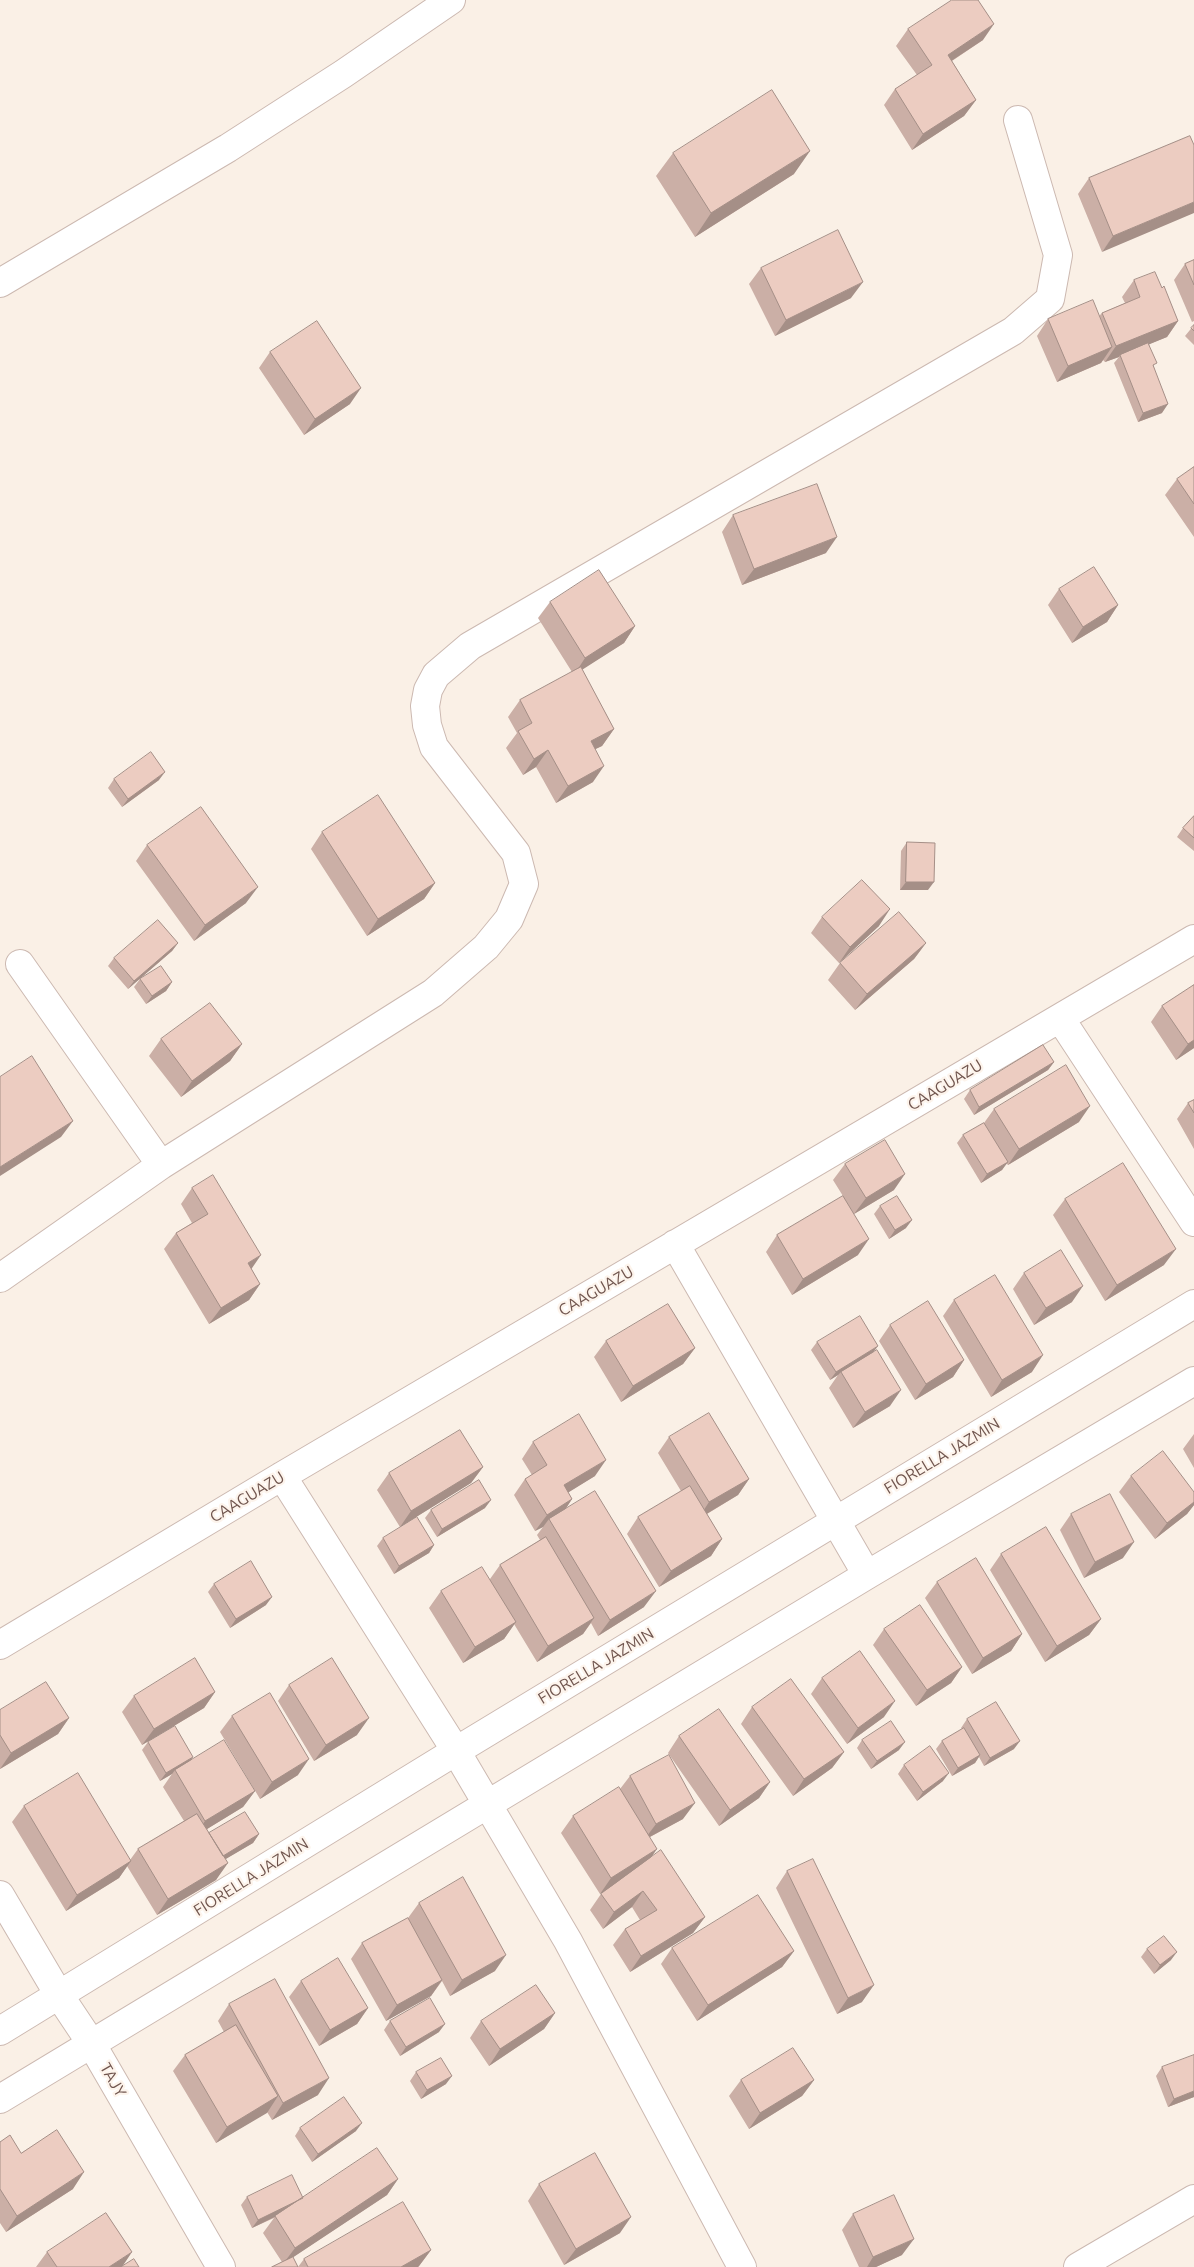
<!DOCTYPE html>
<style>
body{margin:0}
canvas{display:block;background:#faf0e6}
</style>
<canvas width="1194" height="2267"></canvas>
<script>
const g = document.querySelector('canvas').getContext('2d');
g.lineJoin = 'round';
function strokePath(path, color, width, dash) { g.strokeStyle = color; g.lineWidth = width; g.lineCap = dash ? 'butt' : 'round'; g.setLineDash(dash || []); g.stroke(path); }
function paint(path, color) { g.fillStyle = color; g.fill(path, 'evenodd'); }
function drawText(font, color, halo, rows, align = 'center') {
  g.font = font + ' Ubuntu,sans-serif'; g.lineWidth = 4.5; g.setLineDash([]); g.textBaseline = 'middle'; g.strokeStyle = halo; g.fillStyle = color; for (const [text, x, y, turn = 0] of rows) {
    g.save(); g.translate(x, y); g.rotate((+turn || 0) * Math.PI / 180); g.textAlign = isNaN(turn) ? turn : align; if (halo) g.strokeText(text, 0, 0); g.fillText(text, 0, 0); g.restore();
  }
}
const minor = new Path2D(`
 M0,283L228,148L343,74L451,0
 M20,964L161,1165
 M1060,1018L1194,1222
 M675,1244L867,1575
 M0,1278L161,1165L433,993L486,947L509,919L524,884L516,853L434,747L427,725L425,706L428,690L436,675L470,646L1013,331L1050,299L1058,255L1018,120
 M282,1476L456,1751L568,1941L742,2267
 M0,1645L282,1476L1194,939
 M0,1895L59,1995L91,2043L221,2267
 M0,2031L456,1751L1194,1304
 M0,2099L867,1575L1194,1381
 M1078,2267L1194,2199`);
strokePath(minor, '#ccb9b1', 30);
strokePath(minor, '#fff', 28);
paint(new Path2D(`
 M908,29L983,40L952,61L976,100L964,116L912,150L884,105L895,89L917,75L896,46Z
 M1190,136L1102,252L1078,194L1089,178Z
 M673,153L794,174L695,237L656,176Z
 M1194,260V321L1192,322L1174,280L1185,264Z
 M761,268L851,298L775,336L749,284Z
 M1134,280L1162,288L1178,321L1167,337L1149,344L1154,367L1162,413L1138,422L1114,363L1119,357L1105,362L1103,360L1101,363L1057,382L1037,336L1048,319L1099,316L1102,313L1125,303L1122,297Z
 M1194,325V345L1185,336Z
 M270,352L350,404L304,435L259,368Z
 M1194,467V537L1165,495L1177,479Z
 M733,515L826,553L742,585L722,532Z
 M1059,589L1118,605L1107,622L1072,643L1048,605Z
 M550,602L635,626L624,643L582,669L614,729L602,746L595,749L593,782L556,803L536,767L523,775L506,748L517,733L508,717L520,700L572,672L538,618Z
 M114,779L159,780L122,807L108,788Z
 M1194,816V851L1177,837L1183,828Z
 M322,832L435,883L424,899L367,936L311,849Z
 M907,842L928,890H900L901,851Z
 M147,845L246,903L194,941L136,861Z
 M822,917L879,926L839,963L811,933Z
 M178,943L172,951L128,989L108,966L114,958Z
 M926,943L914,959L855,1010L828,980L840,963Z
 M140,979L172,982L166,991L146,1004L134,987Z
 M1194,985V1048L1176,1060L1151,1022L1162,1006Z
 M161,1039L242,1044L230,1061L181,1097L149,1056Z
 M1054,1062L1048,1070L974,1115L964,1099L970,1090Z
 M1194,1100V1149L1177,1119L1188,1103Z
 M994,1109L1079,1122L1008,1165L1006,1163L1002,1170L981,1183L957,1143L963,1135L984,1123Z
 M845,1164L894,1190L854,1214L858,1255L792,1295L766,1252L777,1235L843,1196L833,1180Z
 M192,1188L251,1268L260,1284L249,1300L209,1324L164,1249L176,1233L192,1223L181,1204Z
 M1065,1199L1164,1265L1105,1301L1053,1215Z
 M880,1206L906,1228L889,1239L874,1214Z
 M1024,1273L1072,1302L1034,1325L1013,1289Z
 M954,1300L1032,1372L991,1397L943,1316Z
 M890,1325L964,1360L953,1377L915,1400L879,1341Z
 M606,1341L695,1348L683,1364L621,1402L594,1357Z
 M817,1342L874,1352L890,1406L853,1428L829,1388L838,1375L830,1380L811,1350Z
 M1194,1434V1468L1183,1449Z
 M669,1437L749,1479L738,1495L707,1514L722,1539L711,1556L659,1587L627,1534L638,1517L681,1491L658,1453Z
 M533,1442L595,1476L568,1492L572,1499L566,1508L644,1607L598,1636L591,1623L583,1634L537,1662L514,1624L504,1639L463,1663L429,1608L441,1591L490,1579L500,1565L540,1540L537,1535L543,1527L535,1531L514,1495L525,1479L532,1475L522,1459Z
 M483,1467L471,1483L400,1527L377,1490L389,1473Z
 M1131,1476L1194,1492V1505L1187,1514L1155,1539L1119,1492Z
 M485,1508L437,1537L425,1518L431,1510Z
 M1071,1514L1123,1558L1084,1578L1060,1530Z
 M383,1538L434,1545L429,1553L394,1574L377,1546Z
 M1001,1554L1101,1619L1089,1635L1045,1662L990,1570Z
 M937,1582L1022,1634L1011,1651L972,1674L925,1598Z
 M214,1584L266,1605L230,1628L208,1592Z
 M884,1629L962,1667L951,1683L916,1706L873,1645Z
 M822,1678L884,1717L847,1744L811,1694Z
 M289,1685L357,1735L314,1761L278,1701Z
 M215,1692L204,1708L142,1745L122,1712L134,1696Z
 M752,1707L844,1752L832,1768L793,1796L741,1724Z
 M0,1710L69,1718L58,1734L0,1769Z
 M232,1716L298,1775L260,1799L220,1732Z
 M967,1719L1014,1749L984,1766L979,1757L975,1763L952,1776L936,1749L942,1741L962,1729L961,1728Z
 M679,1736L770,1782L759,1798L719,1826L668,1753Z
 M862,1740L899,1750L871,1769L857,1748Z
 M148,1742L191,1760L255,1791L243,1807L207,1829L209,1833L259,1834L253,1843L225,1859L216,1880L157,1915L127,1866L119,1878L66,1911L12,1822L24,1806L130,1860L138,1849L184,1821L163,1787L172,1774L160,1781L142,1750Z
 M904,1765L943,1781L917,1801L898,1774Z
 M630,1776L683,1819L650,1837L651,1858L705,1917L693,1933L630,1972L613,1945L625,1929L640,1920L632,1907L603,1929L590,1910L601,1894L609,1888L600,1894L561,1833L573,1816L620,1789Z
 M787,1871L862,2002L837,2014L776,1888Z
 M419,1903L495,1971L450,1996L442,1981L431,1996L386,2021L351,1959L362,1943L408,1918Z
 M672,1948L794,1951L782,1967L697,2021L661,1964Z
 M1147,1949L1171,1960L1154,1974L1141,1957Z
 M301,1981L368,2008L357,2024L319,2046L289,1997Z
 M229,2004L318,2095L272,2120L267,2112L216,2143L173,2071L185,2055L224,2032L218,2021Z
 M555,2013L544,2029L489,2066L470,2038L481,2021Z
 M390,2021L439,2032L400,2056L384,2030Z
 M1162,2067L1194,2097L1168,2107L1156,2076Z
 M416,2072L446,2084L421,2099L410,2081Z
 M741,2080H814L802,2096L749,2129L729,2096Z
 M300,2128L356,2131L312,2162L295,2136Z
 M0,2142L21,2153L73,2189L6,2232L0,2223Z
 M398,2179L387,2195L293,2257L298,2267H272L282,2262L263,2233L274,2218L252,2228L241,2205L247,2197L303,2198Z
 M539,2184L620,2233L564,2265L528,2201Z
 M853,2214L902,2255L876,2267H859L842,2230Z
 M431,2250L419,2266L418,2267H298L304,2259Z
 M47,2252L122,2266L139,2267H36Z`), '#cbafa6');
paint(new Path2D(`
 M994,24L983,40L936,71L948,55Z
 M976,100L964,116L912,150L923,134Z
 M810,151L794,174L695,237L711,213Z
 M1194,202V213L1102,252L1113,236Z
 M863,282L851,298L775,336L786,320Z
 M1178,321L1167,337L1121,356L1120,355L1119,357L1105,362L1116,346Z
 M1112,347L1101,363L1057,382L1068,366Z
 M361,388L350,404L304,435L315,419Z
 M1168,404L1162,413L1138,422L1143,413Z
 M837,537L826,553L742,585L754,569Z
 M1118,605L1107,622L1072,643L1083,627Z
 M635,626L624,643L574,675L585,658Z
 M614,729L602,746L579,757L591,741Z
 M548,750L536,767L523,775L534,759Z
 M604,766L593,782L556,803L568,786Z
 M165,772L159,780L122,807L128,799Z
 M906,882H934L928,890H900Z
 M435,883L424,899L367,936L378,919Z
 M258,887L246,903L194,941L205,925Z
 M890,909L879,926L839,963L850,947Z
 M178,943L172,951L128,989L134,981Z
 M926,943L914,959L855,1010L867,994Z
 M172,982L166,991L146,1004L152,996Z
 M1194,1040V1048L1176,1060L1188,1044Z
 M242,1044L230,1061L181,1097L192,1081Z
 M1054,1062L1048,1070L974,1115L979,1107Z
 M1090,1106L1079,1122L1008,1165L1019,1149Z
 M73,1121L61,1137L0,1176V1167Z
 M1008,1162L1002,1170L981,1183L987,1174Z
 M905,1174L894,1190L854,1214L866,1198Z
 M912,1220L906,1228L889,1239L895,1230Z
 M869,1239L858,1255L792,1295L803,1279Z
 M1176,1249L1164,1265L1105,1301L1117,1285Z
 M261,1255L250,1271L248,1263Z
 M260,1284L249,1300L209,1324L221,1308Z
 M1083,1286L1072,1302L1034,1325L1046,1308Z
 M878,1346L872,1354L841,1372L838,1375L830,1380L836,1372Z
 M695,1348L683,1364L621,1402L633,1386Z
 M1043,1355L1032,1372L991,1397L1002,1380Z
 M964,1360L953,1377L915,1400L926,1384Z
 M901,1390L890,1406L853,1428L865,1412Z
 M606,1460L595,1476L553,1502L564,1485Z
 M483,1467L471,1483L400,1527L411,1511Z
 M749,1479L738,1495L698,1519L709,1502Z
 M572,1499L561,1516L549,1519L543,1527L535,1531L547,1515Z
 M491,1500L485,1508L437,1537L442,1529Z
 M1194,1502V1505L1187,1514L1155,1539L1167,1523Z
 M722,1539L711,1556L659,1587L671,1571Z
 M1134,1542L1123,1558L1084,1578L1095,1562Z
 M434,1545L429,1553L394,1574L399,1566Z
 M656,1591L644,1607L598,1636L610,1620Z
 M272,1597L266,1605L230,1628L236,1619Z
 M594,1618L583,1634L537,1662L548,1646Z
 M1101,1619L1089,1635L1045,1662L1057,1646Z
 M516,1622L504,1639L463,1663L475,1647Z
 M1022,1634L1011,1651L972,1674L983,1658Z
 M962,1667L951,1683L916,1706L927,1690Z
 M215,1692L204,1708L142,1745L154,1729Z
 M895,1701L884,1717L847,1744L858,1728Z
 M69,1718L58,1734L0,1769L11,1753Z
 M369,1718L357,1735L314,1761L326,1745Z
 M1020,1741L1014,1749L984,1766L990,1758Z
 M905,1742L899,1750L871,1769L877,1761Z
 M844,1752L832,1768L793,1796L804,1779Z
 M980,1755L975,1763L952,1776L958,1768Z
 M193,1757L188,1765L175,1770L172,1774L160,1781L166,1773Z
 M309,1759L298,1775L260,1799L272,1782Z
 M949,1773L943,1781L917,1801L923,1792Z
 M770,1782L759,1798L719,1826L730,1810Z
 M255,1791L243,1807L194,1837L205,1821Z
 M695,1803L683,1819L644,1840L656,1824Z
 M259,1834L253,1843L214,1866L220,1858Z
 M657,1849L646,1865L600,1894L611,1878Z
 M131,1861L119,1878L66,1911L77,1895Z
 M228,1863L216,1880L157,1915L168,1899Z
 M643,1891L632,1907L603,1929L614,1912Z
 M705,1917L693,1933L630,1972L641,1956Z
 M794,1951L782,1967L697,2021L708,2005Z
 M1177,1952L1171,1960L1154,1974L1160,1965Z
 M506,1955L495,1971L450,1996L462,1980Z
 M442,1980L431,1996L386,2021L397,2005Z
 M874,1985L862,2002L837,2014L848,1998Z
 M368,2008L357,2024L319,2046L330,2030Z
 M555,2013L544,2029L489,2066L500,2049Z
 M445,2024L439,2032L400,2056L406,2047Z
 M452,2076L446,2084L421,2099L427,2090Z
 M329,2078L318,2095L272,2120L283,2103Z
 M814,2080L802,2096L749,2129L760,2113Z
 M1194,2091V2097L1168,2107L1174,2099Z
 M278,2096L267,2113L216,2143L227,2127Z
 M362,2123L356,2131L312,2162L318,2154Z
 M84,2172L73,2189L6,2232L17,2216Z
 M398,2179L387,2195L283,2264L295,2248Z
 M303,2198L297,2206L252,2228L258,2220Z
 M631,2217L620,2233L564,2265L576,2249Z
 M914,2239L902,2255L876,2267H867L873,2257Z
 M431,2250L419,2266L418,2267H401Z
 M132,2252L122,2267H109Z`), '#a58f87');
const building = new Path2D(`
 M952,0H978L994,24L948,55L976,100L923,134L895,89L932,65L908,29Z
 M772,90L810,151L711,213L673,153Z
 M1190,136L1194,145V202L1113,236L1089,178Z
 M838,230L863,282L786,320L761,268Z
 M1194,260V285L1185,264Z
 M1155,272L1162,288L1164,286L1178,321L1116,346L1102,313L1140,297L1134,280Z
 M1093,300L1112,347L1068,366L1048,319Z
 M317,321L361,388L315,419L270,352Z
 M1194,325V331L1191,328Z
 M1148,343L1157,363L1153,365L1168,404L1143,413L1120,355Z
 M1194,467V504L1177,479Z
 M817,484L837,537L754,569L733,515Z
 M1094,567L1118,605L1083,627L1059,589Z
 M599,570L635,626L585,658L550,602Z
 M581,667L614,729L591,741L604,766L568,786L548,750L534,759L518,731L532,723L520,700Z
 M151,752L165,772L128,799L114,779Z
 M378,795L435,883L378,919L322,832Z
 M201,807L258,887L205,925L147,845Z
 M1194,816V838L1183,828Z
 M907,842L935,843L934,882H906Z
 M862,880L890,909L850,947L822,917Z
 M899,912L926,943L867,994L840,963Z
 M158,920L178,943L134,981L114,958Z
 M161,966L172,982L152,996L140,979Z
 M1194,985V1040L1188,1044L1162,1006Z
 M210,1003L242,1044L192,1081L161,1039Z
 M1043,1045L1054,1062L979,1107L970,1090Z
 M32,1056L73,1121L0,1167V1077Z
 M1066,1065L1090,1106L1019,1149L994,1109Z
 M1194,1100V1113L1188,1103Z
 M984,1123L1008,1162L987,1174L963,1135Z
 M885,1140L905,1174L866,1198L845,1164Z
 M1123,1163L1176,1249L1117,1285L1065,1199Z
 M213,1175L261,1255L248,1263L260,1284L221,1308L176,1233L208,1214L192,1188Z
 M843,1196L869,1239L803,1279L777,1235Z
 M897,1196L912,1220L895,1230L880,1206Z
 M1061,1250L1083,1286L1046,1308L1024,1273Z
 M995,1275L1043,1355L1002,1380L954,1300Z
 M928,1301L964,1360L926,1384L890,1325Z
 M668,1304L695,1348L633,1386L606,1341Z
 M860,1316L878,1346L836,1372L817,1342Z
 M877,1350L901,1390L865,1412L841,1372Z
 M709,1413L749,1479L709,1502L669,1437Z
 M579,1414L606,1460L564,1485L572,1499L547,1515L525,1479L547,1465L533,1442Z
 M460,1430L483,1467L411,1511L389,1473Z
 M1163,1451L1194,1492V1502L1167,1523L1131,1476Z
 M479,1480L491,1500L442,1529L431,1510Z
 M690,1486L722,1539L671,1571L638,1517Z
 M595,1491L656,1591L610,1620L549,1519Z
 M1110,1494L1134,1542L1095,1562L1071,1514Z
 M417,1517L434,1545L399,1566L383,1538Z
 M1046,1527L1101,1619L1057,1646L1001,1554Z
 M546,1537L594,1618L548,1646L500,1565Z
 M976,1558L1022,1634L983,1658L937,1582Z
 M251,1561L272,1597L236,1619L214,1584Z
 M482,1567L516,1622L475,1647L441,1591Z
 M920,1605L962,1667L927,1690L884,1629Z
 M860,1651L895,1701L858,1728L822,1678Z
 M195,1658L215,1692L154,1729L134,1696Z
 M332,1658L369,1718L326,1745L289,1685Z
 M791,1679L844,1752L804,1779L752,1707Z
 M46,1682L69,1718L11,1753L0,1735V1710Z
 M270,1693L309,1759L272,1782L232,1716Z
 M996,1702L1020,1741L990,1758L967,1719Z
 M719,1709L770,1782L730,1810L679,1736Z
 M891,1721L905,1742L877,1761L862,1740Z
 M175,1726L193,1757L166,1773L148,1742Z
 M964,1728L980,1755L958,1768L942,1741Z
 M224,1740L255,1791L205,1821L175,1770Z
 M930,1746L949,1773L923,1792L904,1765Z
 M669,1755L695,1803L656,1824L630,1776Z
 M78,1773L131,1861L77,1895L24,1806Z
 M619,1787L657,1849L611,1878L573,1816Z
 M245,1812L259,1834L223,1856L209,1833Z
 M197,1814L228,1863L168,1899L138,1849Z
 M661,1850L705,1917L641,1956L625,1929L657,1910L643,1891L614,1912L601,1894Z
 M813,1859L874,1985L848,1998L787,1871Z
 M463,1877L506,1955L462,1980L419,1903Z
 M758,1895L794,1951L708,2005L672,1948Z
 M408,1918L442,1980L397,2005L362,1943Z
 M1164,1936L1177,1952L1160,1965L1147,1949Z
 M338,1958L368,2008L330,2030L301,1981Z
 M275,1979L329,2078L283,2103L229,2004Z
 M536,1985L555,2013L500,2049L481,2021Z
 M430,1998L445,2024L406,2047L390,2021Z
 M236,2025L278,2096L227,2127L185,2055Z
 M793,2048L814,2080L760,2113L741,2080Z
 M1194,2055V2091L1174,2099L1162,2067Z
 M441,2058L452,2076L427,2090L416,2072Z
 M344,2097L362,2123L318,2154L300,2128Z
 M57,2130L84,2172L17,2216L0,2189V2142L10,2135L21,2153Z
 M377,2148L398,2179L295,2248L275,2216Z
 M595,2153L631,2217L576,2249L539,2184Z
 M292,2175L303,2198L258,2220L247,2197Z
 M894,2195L914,2239L873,2257L853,2214Z
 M403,2202L431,2250L401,2267H308L304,2259Z
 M106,2213L132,2252L109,2267H57L47,2252Z
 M293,2257L298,2267H272Z
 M134,2259L139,2267H121Z`);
paint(building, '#ecccc1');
strokePath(building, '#a58f87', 1);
drawText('16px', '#70554e', '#fdf4ec', [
 ["CAAGUAZU",945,1085,-31],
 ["CAAGUAZU",596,1291,-30],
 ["FIORELLA JAZMIN",942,1456,-31],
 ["CAAGUAZU",247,1497,-31],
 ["FIORELLA JAZMIN",596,1666,-31],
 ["FIORELLA JAZMIN",251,1877,-32],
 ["TAJY",113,2080,60]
]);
</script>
